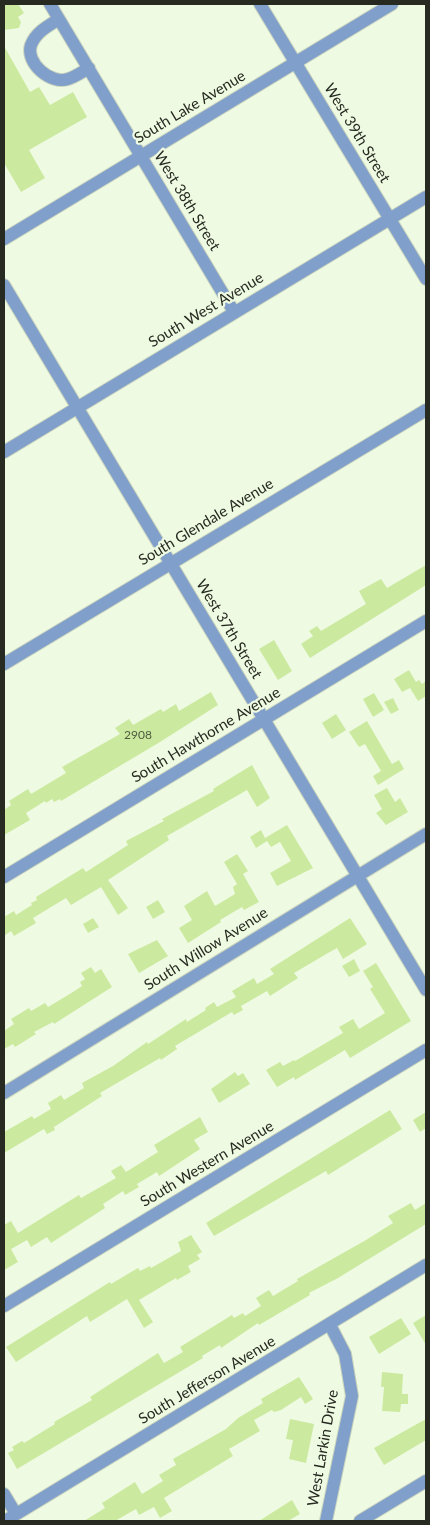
<!DOCTYPE html>
<style>
body{margin:0}
#map{position:relative;width:430px;height:1525px;overflow:hidden;background:#effae2;font-family:Lato,sans-serif}
canvas{display:block}
.frame{position:absolute;inset:0;border:5px solid #262a21;pointer-events:none}
</style>
<div id="map">
<canvas width="430" height="1525"></canvas>
<div class="frame"></div>
</div>
<script>
const g = document.querySelector('canvas').getContext('2d');
g.lineJoin = 'round';
function paint(path, color) { g.fillStyle = color; g.fill(path, 'evenodd'); }
function strokePath(path, color, width, dash) { g.strokeStyle = color; g.lineWidth = width; g.lineCap = dash ? 'butt' : 'round'; g.setLineDash(dash || []); g.stroke(path); }
function drawText(font, color, halo, rows, align = 'center') {
  g.font = font + ' Lato,sans-serif'; g.lineWidth = 4.5; g.setLineDash([]); g.textBaseline = 'middle'; g.strokeStyle = halo; g.fillStyle = color; for (const [text, x, y, turn = 0] of rows) {
    g.save(); g.translate(x, y); g.rotate((+turn || 0) * Math.PI / 180); g.textAlign = isNaN(turn) ? turn : align; if (halo) g.strokeText(text, 0, 0); g.fillText(text, 0, 0); g.restore();
  }
}
paint(new Path2D(`
 M4,4H18L24,13L18,17L21,22L19,28L4,30Z
 M4,46L30,92L39,87L50,105L73,92L87,117L29,150L45,178L21,192L4,163Z
 M426,565V585L310,658L301,644L313,636L309,631L317,626L321,631L366,604L359,591L381,579L387,588Z
 M274,640L292,671L278,680L259,649Z
 M409,670L416,682L419,680L422,684L426,681V696L418,701L410,688L402,692L394,679Z
 M211,692L218,705L160,742L61,801L60,799L54,802L52,799L46,803L45,801L26,813L30,820L4,835V810L11,805L9,801L28,789L31,794L66,773L62,767L120,734L115,728L129,719L133,725L161,709L163,712L176,704L179,711Z
 M374,693L384,710L373,717L363,699Z
 M393,698L399,710L391,714L384,702Z
 M336,714L346,730L332,739L322,723Z
 M367,721L392,764L399,760L404,769L378,785L373,776L381,771L365,744L359,747L349,732Z
 M252,765L270,798L257,807L247,790L167,836L169,840L108,880L128,908L118,915L101,887L71,905L66,898L33,918L36,923L14,936L11,931L4,936V917L14,911L16,915L32,905L31,903L37,900L36,897L65,879L83,868L86,872L128,845L126,841L164,821L162,819L214,791L213,789Z
 M387,788L395,802L400,798L408,812L386,825L376,813L382,809L374,795Z
 M287,825L313,868L277,886L270,873L291,861L280,842L271,847L267,841L256,848L250,837L261,830L265,838Z
 M237,854L248,871L243,874L259,902L244,910L242,907L220,920L221,922L188,943L179,928L192,920L184,906L207,891L215,906L235,894L233,887L237,884L224,862Z
 M158,900L165,912L153,919L146,907Z
 M93,918L99,927L88,933L83,924Z
 M350,918L367,944L343,959L337,948L328,953L294,973L298,978L270,996L267,991L241,1006L243,1010L234,1015L232,1012L175,1046L177,1049L161,1060L160,1058L100,1093L102,1096L54,1127L55,1130L47,1134L44,1129L4,1153V1132L32,1116L34,1119L51,1109L48,1103L61,1095L64,1100L84,1088L82,1083L113,1066L147,1042L148,1044L186,1019L187,1022L206,1010L205,1008L214,1002L217,1007L236,997L232,991L254,978L257,984L274,974L270,969Z
 M157,940L168,956L139,973L128,954Z
 M354,959L360,971L349,977L342,966Z
 M376,963L411,1021L350,1058L345,1050L295,1080L294,1077L277,1087L266,1070L280,1062L283,1066L294,1060L295,1061L343,1033L339,1027L353,1019L359,1029L385,1013L370,989L373,987L363,971Z
 M91,967L95,973L101,969L112,987L54,1024L53,1022L34,1032L36,1034L15,1047L13,1044L4,1049V1031L14,1024L11,1019L29,1008L31,1011L45,1003L48,1007L73,992L82,986L80,982L85,979L81,973Z
 M235,1072L238,1076L243,1073L250,1084L219,1103L211,1089Z
 M390,1110L402,1129L328,1175L326,1171L214,1236L206,1223Z
 M426,1112V1128L420,1132L413,1120Z
 M200,1117L208,1132L194,1140L200,1149L159,1176L157,1172L137,1184L139,1187L125,1195L123,1191L103,1204L105,1208L51,1243L47,1237L31,1247L27,1240L11,1249L18,1262L4,1270V1225L11,1221L18,1233L79,1195L81,1198L116,1178L111,1171L121,1165L126,1172L158,1152L154,1145Z
 M411,1203L415,1210L426,1203V1224L338,1278L309,1293L310,1295L259,1325L258,1323L221,1348L220,1345L202,1356L203,1358L17,1469L8,1453L14,1450L12,1447L22,1441L24,1443L55,1424L54,1422L92,1400L90,1397L158,1353L164,1363L183,1352L180,1347L232,1315L234,1318L243,1313L245,1316L261,1306L256,1298L269,1290L273,1296L298,1281L297,1279L366,1240L393,1223L388,1216Z
 M191,1235L202,1252L197,1255L200,1259L188,1266L191,1272L177,1280L176,1278L139,1300L153,1322L144,1328L127,1299L90,1322L87,1316L16,1362L6,1347L110,1282L111,1284L138,1268L140,1271L150,1266L151,1268L181,1251L178,1242Z
 M426,1315V1345L413,1323Z
 M401,1318L411,1334L379,1354L369,1337Z
 M382,1372L403,1374L402,1394H408V1404H401L400,1412L382,1411L384,1387H381Z
 M299,1377L313,1399L305,1404L301,1397L281,1410L274,1412L272,1410L254,1420L260,1431L229,1449L233,1456L164,1498L172,1511L160,1518L154,1507L139,1515L136,1509L115,1521H84L105,1508L102,1503L135,1482L142,1494L163,1481L159,1475L176,1465L173,1459L226,1429L238,1418L263,1403L261,1399Z
 M290,1419L314,1424L306,1463L289,1459L293,1440L286,1439Z
 M426,1419V1440L384,1465L374,1448Z
 M292,1500L300,1514L288,1521H259Z`), '#cbeaa0');
const minor = new Path2D(`
 M50,4L234,312
 M260,4L426,279
 M59,19C48,26 36,32 31,45C25,63 51,85 68,79C75,77 82,72 89,68
 M4,239L392,4
 M4,285L426,990
 M4,452L426,197
 M4,664L426,410
 M4,877L426,621
 M4,1093L426,834
 M4,1306L426,1050
 M4,1494L16,1514
 M5,1521L426,1265
 M326,1521L352,1396L345,1354L330,1325
 M360,1521L426,1481`);
strokePath(minor, '#cbd5bf', 14);
strokePath(minor, '#809fca', 12);
drawText('12px', '#4f5a41', null, [
 ["2908",138,735]
]);
drawText('15px', '#262a21', '#effae2', [
 ["South Lake Avenue",190,107,-31],
 ["West 39th Street",357,133,59],
 ["West 38th Street",187,201,59],
 ["South West Avenue",206,310,-31],
 ["South Glendale Avenue",206,522,-31],
 ["West 37th Street",229,629,59],
 ["South Hawthorne Avenue",206,735,-31],
 ["South Willow Avenue",206,949,-32],
 ["South Western Avenue",207,1164,-31],
 ["South Jefferson Avenue",207,1380,-31],
 ["West Larkin Drive",323,1448,-80]
]);
</script>
